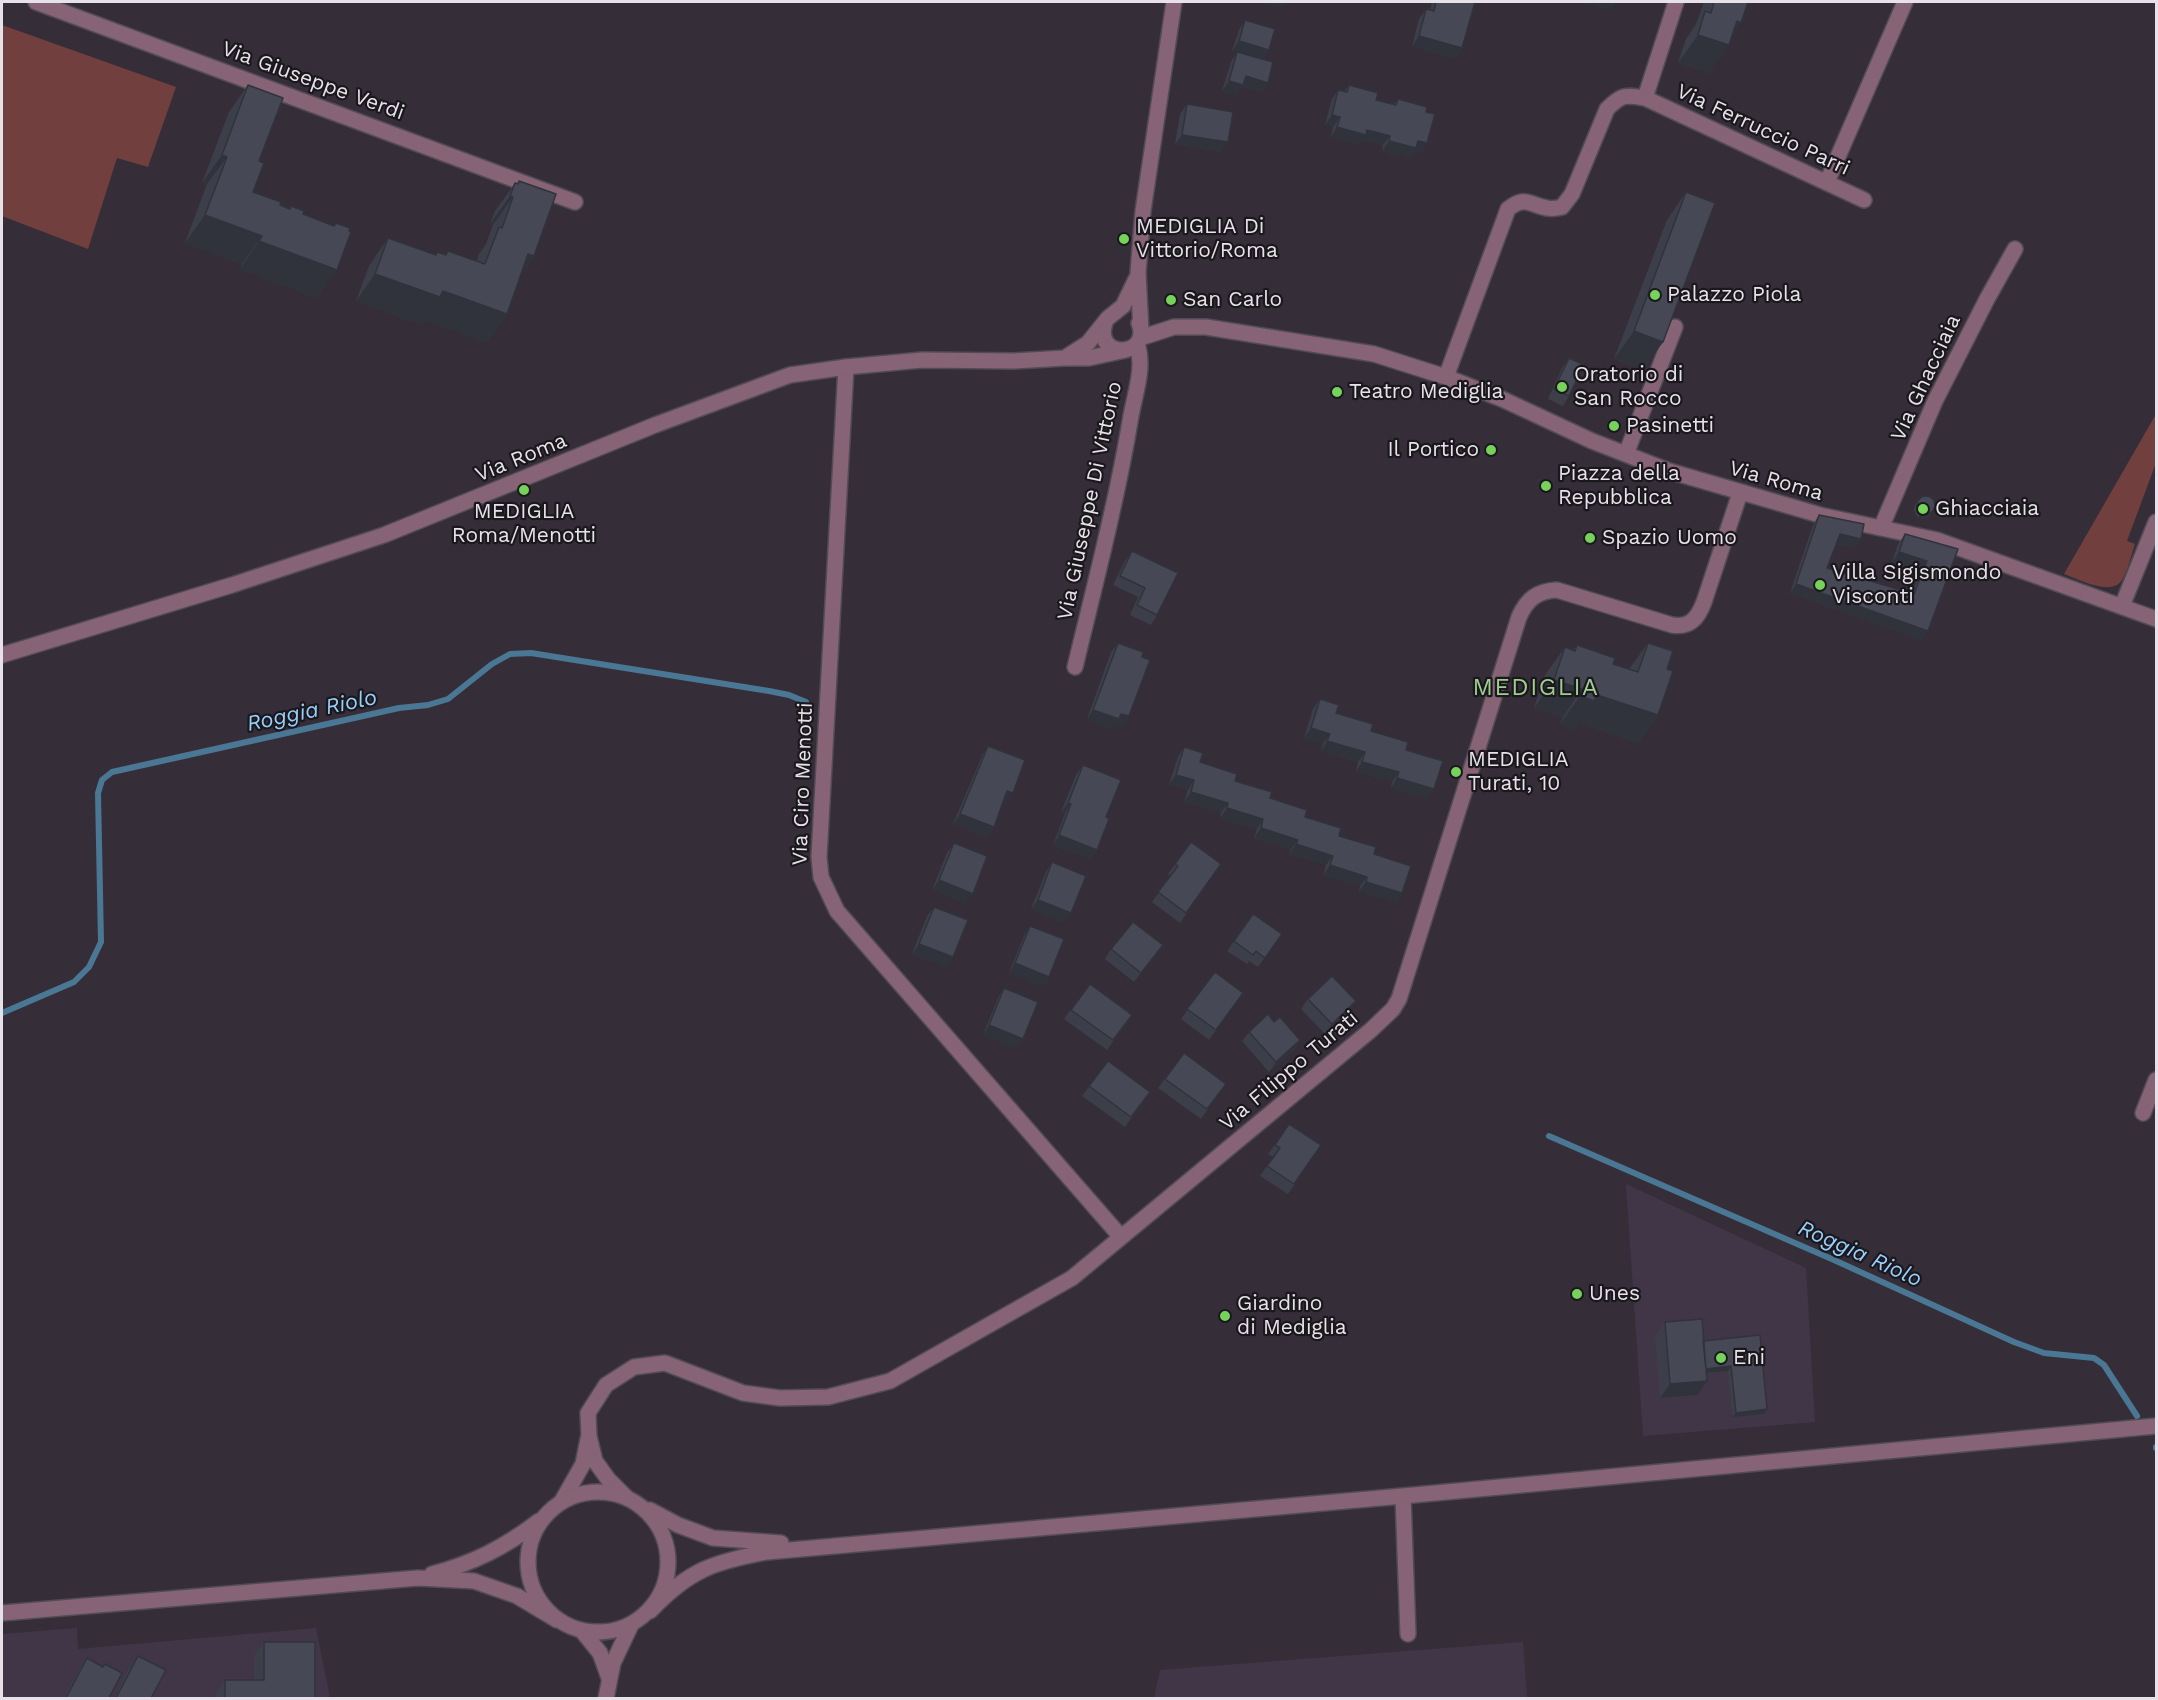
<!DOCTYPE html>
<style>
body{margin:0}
#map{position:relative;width:2158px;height:1700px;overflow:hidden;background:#352e39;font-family:"Work Sans",sans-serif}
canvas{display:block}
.frame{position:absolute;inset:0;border:3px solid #e7e2e9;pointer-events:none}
</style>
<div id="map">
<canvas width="2158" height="1700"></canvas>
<div class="frame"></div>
</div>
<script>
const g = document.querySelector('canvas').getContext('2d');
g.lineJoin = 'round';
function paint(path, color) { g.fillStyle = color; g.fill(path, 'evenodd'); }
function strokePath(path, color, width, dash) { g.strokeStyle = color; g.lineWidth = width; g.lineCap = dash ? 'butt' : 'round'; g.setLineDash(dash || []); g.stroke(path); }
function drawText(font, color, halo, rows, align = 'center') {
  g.font = font + ' "Work Sans",sans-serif'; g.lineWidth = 4.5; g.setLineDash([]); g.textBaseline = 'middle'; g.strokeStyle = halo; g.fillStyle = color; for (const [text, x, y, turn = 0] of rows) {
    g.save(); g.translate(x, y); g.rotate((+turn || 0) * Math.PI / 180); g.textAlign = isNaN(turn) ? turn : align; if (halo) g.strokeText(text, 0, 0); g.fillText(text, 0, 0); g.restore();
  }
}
paint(new Path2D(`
 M1626,1184L1806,1268L1815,1422L1643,1436Z
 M77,1628L78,1649L316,1628L330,1698H2V1634Z
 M1523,1642L1527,1698H1154L1160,1670Z`), '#413647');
paint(new Path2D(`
 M2,25L176,87L148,167L117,158L88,249L2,216Z
 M2156,414V463L2127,541L2135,544C2131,556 2128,570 2122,580C2112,597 2078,579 2064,574Z`), '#703f3e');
strokePath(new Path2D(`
 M2,1013L74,982L89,967L101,942L98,793L102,780L112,772L399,708L428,705L448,699L492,664L510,654L531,653L769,691L789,695L806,702
 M1549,1136L1834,1260L2014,1342L2044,1353L2094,1358L2104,1365L2137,1416
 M2156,1447V1448`), '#4a7794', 6);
const minor = new Path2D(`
 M36,2L575,202
 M1645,98L1864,200
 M1827,182L1905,2
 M1140,338L1174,327H1206L1374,354L1446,377L1502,399L1592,441L1669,471L1820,515L1937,540L2156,619
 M846,367L819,857L821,877L837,911L1121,1237
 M1446,377L1508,209C1526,195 1529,205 1547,208C1552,209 1558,208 1562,207L1572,194L1607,109C1622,94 1625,95 1645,98L1676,2
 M1626,454L1675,327
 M1881,528L1935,401L1987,299L2015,249
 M2122,606L2156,522
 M1075,667C1095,584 1117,500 1131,416C1135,393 1145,367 1137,344
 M2143,1113L2156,1080
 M1403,1496L1408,1634
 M626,1497L608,1479L595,1461L589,1436L588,1413L606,1385L634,1367L665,1363L743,1393L780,1398L828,1397L890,1381L1072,1278L1371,1030L1393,1009L1399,999L1519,617C1527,599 1537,591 1557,590L1672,625C1690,628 1698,618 1704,602L1740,493
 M562,1501L583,1464L588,1439`);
const tertiary = new Path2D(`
 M1105,323C1093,360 1152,358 1139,323
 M1141,330L1138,273L1143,211L1174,2
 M1066,357L1088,343L1108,318L1123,306L1136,279
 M2,655L232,585L384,535L655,425L790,375L846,367L922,360L1014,361L1065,358H1089L1126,350
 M528 1562a70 70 0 1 1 140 0a70 70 0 1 1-140 0Z
 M650,1510L678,1525L713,1538L781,1543
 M432,1574C474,1563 505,1547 539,1521
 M650,1611C689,1570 713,1562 767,1552L1403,1496L2156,1426
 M2,1613L418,1578L474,1581L517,1596L557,1620
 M583,1632L600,1653L609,1678
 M606,1698L613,1663L631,1625`);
strokePath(minor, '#514b55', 18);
strokePath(tertiary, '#514b55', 18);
strokePath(minor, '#866375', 15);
strokePath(tertiary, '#866375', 15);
paint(new Path2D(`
 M1426,2H1475L1462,48L1455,58L1412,46L1419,19L1426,9L1430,10L1432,3Z
 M1704,2H1748L1710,73L1678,63L1686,39L1696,24Z
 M1245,20L1269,50L1263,59L1268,83L1261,92L1242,87L1236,95L1222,91L1231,62L1237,52L1232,51L1239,30Z
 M248,85L259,161L253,192L280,205L289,209L291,206L303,214L334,226L336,223L317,298L240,269L242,264L185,243L207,184L202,183L229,112Z
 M1349,85L1376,100L1394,104L1398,99L1426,112L1427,143L1420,153L1414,151L1409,158L1382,151L1383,145L1362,140L1359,144L1331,137L1333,127L1325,125L1332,99L1338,90L1344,92Z
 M1187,104L1221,152L1175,144L1180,114Z
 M519,181L534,256L521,274L507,314L487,342L425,320L421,325L356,301L369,266L388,238L435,255L437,252L445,255L448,251L477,261L479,254L486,244L493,225L490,224L495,211L515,183L517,184Z
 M1686,192L1663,342L1643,370L1614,359L1667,220Z
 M1569,358V396L1563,406L1548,399L1562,368Z
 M1918,500L1934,510L1931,515L1923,519L1918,518L1914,511L1915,505Z
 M1819,515L1861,539L1854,548L1836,544L1827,568L1912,593L1921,571L1892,562L1898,544L1905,534L1958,549L1921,640L1790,593L1813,525Z
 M1132,551L1157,615L1151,625L1130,615L1138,597L1113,585L1125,561Z
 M1118,643L1142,657L1129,716L1122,726L1116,724L1112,729L1087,719L1111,652Z
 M1648,643L1667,669L1658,715L1638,743L1579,723L1575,729L1560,724L1563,717L1534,708L1545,675L1565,647L1573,650L1577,645L1613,664L1629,669Z
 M1320,699L1336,713L1406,750L1434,789L1427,799L1391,788L1392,782L1356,771L1358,762L1321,751L1323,743L1304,738L1313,709Z
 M988,746L1006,802L1003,801L987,837L953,824L982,756Z
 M1184,747L1200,762L1270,798L1374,854L1402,893L1396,903L1359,891L1360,886L1323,875L1326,865L1289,854L1291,849L1254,838L1257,829L1220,818L1221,813L1184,802L1188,790L1169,784L1178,757Z
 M1083,765L1106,817L1097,850L1090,859L1053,845L1065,813L1061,812L1076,775Z
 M1191,842L1221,864L1180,923L1152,902L1171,876L1168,874Z
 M954,843L966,903L932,890L947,853Z
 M1052,862L1064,923L1031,909L1046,872Z
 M934,907L953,957L946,967L912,954L927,916Z
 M1253,914L1282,934L1258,967L1249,961L1247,964L1227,951Z
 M1030,926L1049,977L1042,986L1009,973L1024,936Z
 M1163,945L1134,982L1105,959L1111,949Z
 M1215,972L1243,993L1209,1040L1181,1019Z
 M1090,984L1132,1015L1107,1050L1064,1019Z
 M1004,988L1016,1048L983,1035L998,998Z
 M1308,999L1349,1011L1325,1034L1301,1009Z
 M1274,1022L1300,1040L1294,1050L1269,1072L1242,1041L1249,1032Z
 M1184,1053L1226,1084L1201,1119L1158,1088Z
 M1108,1061L1150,1092L1125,1127L1082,1096Z
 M1289,1124L1321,1145L1288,1194L1260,1176L1273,1157L1268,1154Z
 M1665,1322L1703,1341L1760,1335L1764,1414L1732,1417L1728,1371L1706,1373L1697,1395L1660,1398L1655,1337Z
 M264,1642L315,1698H215V1694L225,1680H254V1656Z
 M138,1656L151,1698H114L128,1670Z
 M87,1658L103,1667L109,1698H64L80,1668Z`), '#3c3f49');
paint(new Path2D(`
 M1256,2H1287L1283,8Z
 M1584,2H1617L1610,10L1583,4Z
 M1737,21L1741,23L1726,44L1729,45L1710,73L1678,63L1698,35Z
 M1419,36L1462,48L1455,58L1412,46Z
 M1239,41L1269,50L1262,60L1232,51Z
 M1246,76L1268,83L1261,92L1242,87L1236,95L1222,91L1229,81Z
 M1332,115L1340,117L1333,127L1325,125Z
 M1337,127L1367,130L1390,136L1383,145L1362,140L1359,144L1331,137Z
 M1182,135L1228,142L1221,152L1175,144Z
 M1389,141H1418L1427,143L1420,153L1414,151L1409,158L1382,151Z
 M222,155L227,157L207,184L202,183Z
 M510,196L513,197L493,225L490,224Z
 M205,215L262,236L242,264L185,243Z
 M259,241L337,270L317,298L240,269Z
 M528,254L534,256L514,284Z
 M375,274L443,291L507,314L487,342L425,320L421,325L356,301Z
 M1634,331L1663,342L1643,370L1614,359Z
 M1934,510L1931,515L1923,519L1918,518L1921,513Z
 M1840,534L1861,539L1854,548L1833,543Z
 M1899,552L1927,561L1921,571L1892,562Z
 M1796,584L1928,631L1921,640L1790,593Z
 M1554,680L1582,689L1563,717L1534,708Z
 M1597,695L1658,715L1638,743L1579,723L1575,729L1560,724L1580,696Z
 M1093,710L1121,714L1129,716L1122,726L1116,724L1112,729L1087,719Z
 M1311,728L1330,734L1323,743L1304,738Z
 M1327,741L1365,752L1358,762L1321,751Z
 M1362,762L1399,772L1392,782L1356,771Z
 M1176,775L1194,780L1188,790L1169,784Z
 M1397,778L1434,789L1427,799L1391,788Z
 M1007,791L1013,793L1006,802L1000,800Z
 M1191,792L1228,803L1221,813L1184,802Z
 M1068,803L1071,804L1065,813L1061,812Z
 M1227,808L1263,819L1257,829L1220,818Z
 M960,814L994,827L987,837L953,824Z
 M1261,828L1298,840L1291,849L1254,838Z
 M1059,835L1097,850L1090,859L1053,845Z
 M1296,844L1333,856L1326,865L1289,854Z
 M1330,865L1367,877L1360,886L1323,875Z
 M939,880L973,894L966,903L932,890Z
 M1366,882L1402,893L1396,903L1359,891Z
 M1038,900L1071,913L1064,923L1031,909Z
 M919,944L953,957L946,967L912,954Z
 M1015,963L1049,977L1042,986L1009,973Z
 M1356,1001L1349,1011L1325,1034L1332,1024Z
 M989,1025L1023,1039L1016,1048L983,1035Z
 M1300,1040L1294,1050L1269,1072L1276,1062Z
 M1731,1366L1728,1371L1695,1374L1698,1369Z
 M1707,1381L1697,1395L1660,1398L1670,1384Z
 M1767,1409L1764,1414L1732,1417L1736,1413Z`), '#31333c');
const building = new Path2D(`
 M1436,2H1475L1462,48L1419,36L1426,9L1434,11Z
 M1714,2H1748L1741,23L1737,21L1729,45L1698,35L1705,11L1711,13Z
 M1245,20L1275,29L1269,50L1239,41Z
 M1237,52L1273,62L1268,83L1246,76L1243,85L1229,81Z
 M248,85L283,98L259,161L264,163L253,192L281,202L280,205L290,209L291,206L304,211L303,214L334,226L336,223L350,228L349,231L351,232L337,270L259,241L262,236L205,215L227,157L222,155Z
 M1349,85L1378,93L1376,100L1396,105L1398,99L1427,107L1426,112L1435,114L1427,143L1418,141L1416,148L1389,141L1390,136L1367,130L1366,135L1337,127L1340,117L1332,115L1338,90L1347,92Z
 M1187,104L1233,112L1228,142L1182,135Z
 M519,181L556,194L534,256L528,254L507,314L443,291L440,297L375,274L388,238L436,255L437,252L446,255L448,251L485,264L499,227L502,228L513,197L510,196L515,183L518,184Z
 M1686,192L1715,203L1663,342L1634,331Z
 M1569,358L1584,365L1569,396L1554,389Z
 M1917 505a9 9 0 1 1 18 0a9 9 0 1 1-18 0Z
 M1819,515L1864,524L1861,539L1840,534L1827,568L1914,594L1927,561L1899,552L1905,534L1958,549L1928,631L1796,584Z
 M1132,551L1178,573L1157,615L1137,605L1145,588L1120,576Z
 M1118,643L1143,652L1142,657L1150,660L1129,716L1121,714L1119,719L1093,710Z
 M1648,643L1673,651L1667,669L1673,671L1658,715L1597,695L1594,701L1580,696L1582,689L1554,680L1565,647L1575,651L1577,645L1615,658L1613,664L1638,672Z
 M1320,699L1339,705L1336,713L1373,724L1371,731L1408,742L1406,750L1443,761L1434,789L1397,778L1399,772L1362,762L1365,752L1327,741L1330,734L1311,728Z
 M988,746L1025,760L1013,793L1007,791L994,827L960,814Z
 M1184,747L1203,753L1200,762L1237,774L1235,781L1272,792L1270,798L1307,810L1305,817L1341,828L1339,836L1376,847L1374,854L1411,866L1402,893L1366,882L1367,877L1330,865L1333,856L1296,844L1298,840L1261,828L1263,819L1227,808L1228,803L1191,792L1194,780L1176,775Z
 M1083,765L1121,780L1106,817L1109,819L1097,850L1059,835L1071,804L1068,803Z
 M1191,842L1221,864L1186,913L1158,892L1178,866L1175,864Z
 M954,843L987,856L973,894L939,880Z
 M1052,862L1086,876L1071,913L1038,900Z
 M934,907L968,920L953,957L919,944Z
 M1253,914L1282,934L1265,958L1256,951L1253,955L1234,941Z
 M1133,922L1163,945L1141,973L1111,949Z
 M1030,926L1064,939L1049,977L1015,963Z
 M1215,972L1243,993L1216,1030L1187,1009Z
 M1332,976L1356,1001L1332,1024L1308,999Z
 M1090,984L1132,1015L1113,1040L1071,1010Z
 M1004,988L1038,1002L1023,1039L989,1025Z
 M1268,1014L1274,1022L1280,1017L1300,1040L1276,1062L1249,1032Z
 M1184,1053L1226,1084L1207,1109L1165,1079Z
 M1108,1061L1150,1092L1131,1117L1089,1086Z
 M1289,1124L1321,1145L1294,1184L1267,1166L1280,1148L1275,1145Z
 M1702,1319L1707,1381L1670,1384L1665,1322Z
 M1760,1335L1767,1409L1736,1413L1731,1366L1706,1369L1703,1341Z
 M264,1642H315V1698H225V1680H264Z
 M138,1656L166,1670L151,1698H116Z
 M87,1658L103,1667L105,1664L122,1673L109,1698H66Z`);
paint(building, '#464955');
strokePath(building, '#31333c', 1.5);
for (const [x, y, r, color] of [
 [1124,239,6,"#76d25a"],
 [1655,295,6,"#76d25a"],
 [1171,300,6,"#76d25a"],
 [1562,387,6,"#76d25a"],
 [1337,392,6,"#76d25a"],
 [1614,426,6,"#76d25a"],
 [1491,450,6,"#76d25a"],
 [1546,486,6,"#76d25a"],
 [524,490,6,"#76d25a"],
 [1923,509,6,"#76d25a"],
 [1590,538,6,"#76d25a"],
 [1820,585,6,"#76d25a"],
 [1456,772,6,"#76d25a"],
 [1577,1294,6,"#76d25a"],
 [1225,1316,6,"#76d25a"],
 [1721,1358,6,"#76d25a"]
]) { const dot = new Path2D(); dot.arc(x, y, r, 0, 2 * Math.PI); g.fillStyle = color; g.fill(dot); strokePath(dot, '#1b181d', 2); }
drawText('21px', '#e7e2e9', '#1b181d', [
 ["Via Giuseppe Verdi",313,81,20],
 ["Via Ferruccio Parri",1763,130,25],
 ["Via Ghacciaia",1926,378,-65],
 ["Via Roma",521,458,-22],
 ["Via Roma",1776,481,16],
 ["Via Giuseppe Di Vittorio",1090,501,-78],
 ["Via Ciro Menotti",803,784,-88],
 ["Via Filippo Turati",1289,1071,-40]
]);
drawText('21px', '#e7e2e9', '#1b181d', [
 ["MEDIGLIA Di",1136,227],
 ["Vittorio/Roma",1136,251],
 ["Palazzo Piola",1667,295],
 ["San Carlo",1183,300],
 ["Oratorio di",1574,375],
 ["San Rocco",1574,399],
 ["Teatro Mediglia",1349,392],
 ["Pasinetti",1626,426],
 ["Il Portico",1479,450,"right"],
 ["Piazza della",1558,474],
 ["Repubblica",1558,498],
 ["Ghiacciaia",1935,509],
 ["MEDIGLIA",524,512,"center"],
 ["Roma/Menotti",524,536,"center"],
 ["Spazio Uomo",1602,538],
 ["Villa Sigismondo",1832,573],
 ["Visconti",1832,597],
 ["MEDIGLIA",1468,760],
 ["Turati, 10",1468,784],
 ["Unes",1589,1294],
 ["Giardino",1237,1304],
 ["di Mediglia",1237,1328],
 ["Eni",1733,1358]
], 'left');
drawText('italic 22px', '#97cffc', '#1b181d', [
 ["Roggia Riolo",312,711,-12],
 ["Roggia Riolo",1860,1254,24]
]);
g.letterSpacing = '1.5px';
drawText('24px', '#9ece90', '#1b181d', [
 ["MEDIGLIA",1536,688]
]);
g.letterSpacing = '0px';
</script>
